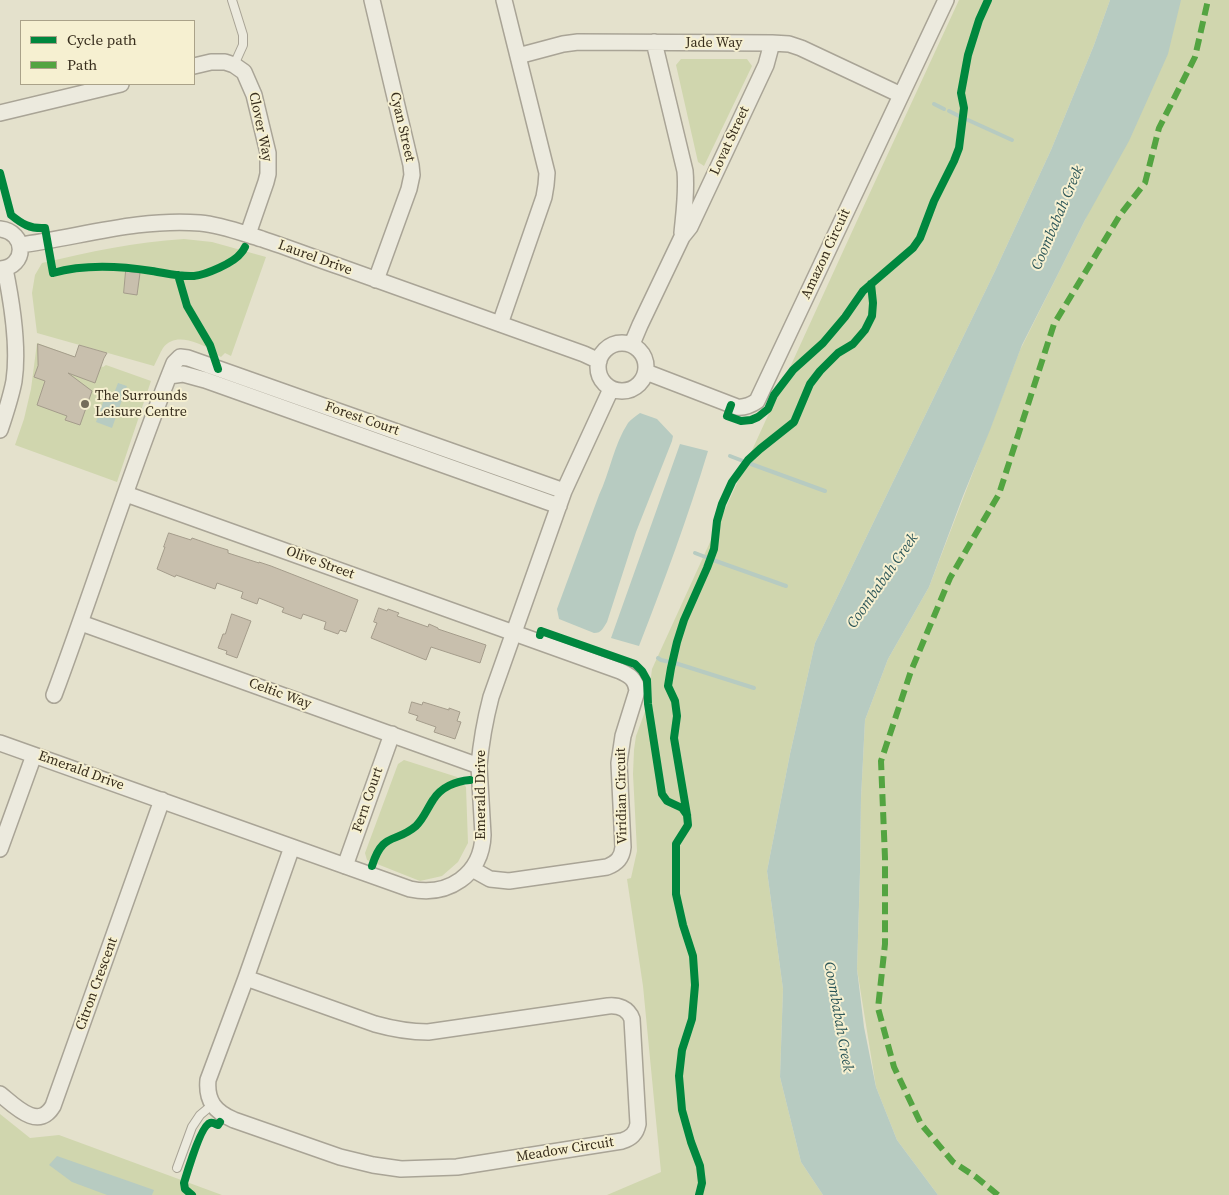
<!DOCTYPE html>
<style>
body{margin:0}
#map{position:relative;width:1229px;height:1195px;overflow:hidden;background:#e4e1cc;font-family:"Source Serif 4",serif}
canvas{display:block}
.legend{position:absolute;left:20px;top:20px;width:175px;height:65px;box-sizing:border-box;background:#f6f0d1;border:1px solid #aaa289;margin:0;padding:6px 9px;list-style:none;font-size:15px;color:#382e1d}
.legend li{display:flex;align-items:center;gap:10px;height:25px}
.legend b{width:25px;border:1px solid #aaa289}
</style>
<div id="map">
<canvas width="1229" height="1195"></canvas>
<ul class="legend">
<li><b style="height:6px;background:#00873e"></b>Cycle path</li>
<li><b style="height:6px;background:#53a441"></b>Path</li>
</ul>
</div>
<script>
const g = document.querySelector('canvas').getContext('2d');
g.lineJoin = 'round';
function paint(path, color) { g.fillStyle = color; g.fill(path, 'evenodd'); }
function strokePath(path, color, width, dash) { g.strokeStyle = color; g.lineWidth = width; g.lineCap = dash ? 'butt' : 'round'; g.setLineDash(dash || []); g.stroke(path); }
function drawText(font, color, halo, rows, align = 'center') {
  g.font = font + ' "Source Serif 4",serif'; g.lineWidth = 4; g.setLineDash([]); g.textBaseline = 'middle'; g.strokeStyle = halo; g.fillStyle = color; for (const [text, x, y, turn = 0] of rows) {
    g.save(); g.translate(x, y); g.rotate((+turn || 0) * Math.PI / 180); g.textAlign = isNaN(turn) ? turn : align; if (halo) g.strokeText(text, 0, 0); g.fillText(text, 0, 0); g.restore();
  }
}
paint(new Path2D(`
 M959,0H1110L1094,45L1051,150L995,271L815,643L790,754L767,871L783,989L780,1077L801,1162L823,1195H607L661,1172L643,986L627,879L631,878L637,851L633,774L634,750L636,736L647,706L652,669L861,212Z
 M1178,0H1229V1195H938L897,1140L876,1087L857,969L860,872L861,798L865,720L888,659L929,587L1020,350L1085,220Z
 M681,59H747L752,66L704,166L698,162L676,65Z
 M184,239L212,242L266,257L231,356L225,353L221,357L217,355L214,350C198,344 176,331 163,348C160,353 157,360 154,366L37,333L32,293L35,275L42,263C90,252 134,242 184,239Z
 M37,343L103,367L106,365L151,381L117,482L15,445L24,419L31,389Z
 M404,760L457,777L466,787L468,843L458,862L442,876L420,881L367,860L365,853L398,764Z
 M0,1114L30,1138L59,1135L222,1195H0Z`), '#d0d6ae');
paint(new Path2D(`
 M1110,0H1181L1168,54L1129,141L1085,220L1056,278L1022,345L990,430L963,496L929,587L888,659L865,720L861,798L860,872L857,969L864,1027L876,1087L897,1140L938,1195H823L801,1162L780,1077L783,989L767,871L790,754L815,643L995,271L1051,150L1094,45Z
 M118,383L127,386L112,428L96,422L106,394L113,396Z
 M640,413L657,419L673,436L672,441L636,532L607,622C603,628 602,633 594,633L559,619L557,609L599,495C610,472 614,444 628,423C631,419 636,416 640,413Z
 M680,444L708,451C688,517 664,582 639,646L611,638Z
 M57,1156L154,1190L152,1195H107L72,1182L49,1165Z`), '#b7cbc1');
strokePath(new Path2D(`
 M934,104L944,109
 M949,111L959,116
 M968,120L1012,140
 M730,456L743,461
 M751,464L825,491
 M695,553L708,558
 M713,560L786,586
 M658,658L661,660L670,662
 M675,663L754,688`), '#b7cbc1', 4);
const building = new Path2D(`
 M126,271L140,273L137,295L124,293Z
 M38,344L75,357L79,345L107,353L104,358L95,383L68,373L92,391L80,425L65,420L67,416L37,405L45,381L34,377L38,366Z
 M169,533L191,540L192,538L215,546L228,550V553L259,563V562L271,566L358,600L346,632L340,630L338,634L324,629L326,622L303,614L301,619L282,612L284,608L259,598L257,604L241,598L243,592L217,583L215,589L176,575L175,577L157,569L165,547H164Z
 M379,608L387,611L388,609L399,613L397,616L428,627L429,624L438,628V629L486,645L480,663L431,647L426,660L371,638L377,623L374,622Z
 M232,614L251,621L237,658L226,654L227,651L218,648L223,634H225Z
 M412,702L422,705L423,702L449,710V708L460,712L457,721L461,722L455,739L434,732L436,727L416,720L418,716L409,713Z`);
paint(building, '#c8bfad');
strokePath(building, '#a49c8b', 1);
const lane = new Path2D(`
 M232,0L243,35V45L234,65
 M177,1168L192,1127L200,1115L212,1105`);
const street = new Path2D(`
 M372,0L411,165L412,175L409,189L376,280
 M654,42L685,171C687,192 684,212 682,233
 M518,56L563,44L578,42L772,43L789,44L801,48L901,95
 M194,66L211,62H225L234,65L244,72L254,95L268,153V174L266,182L248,234
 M0,113L121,84
 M0,229C27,232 27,267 0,269
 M20,245C80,237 139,218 200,223C222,225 242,233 262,239C289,248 315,258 341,267C422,296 503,325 584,354L599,361
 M500,324L544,197L546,185L547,173L504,0
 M598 367a24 24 0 1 1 48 0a24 24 0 1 1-48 0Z
 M632,344L640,325L682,237L690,227L766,65L772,43
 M646,372L737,407C745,408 751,405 757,401L946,0
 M169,376L183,374L205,380L559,506
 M0,430C5,415 11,397 14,381C19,347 12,303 5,269
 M126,494L620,671C629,675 636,679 637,691L623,736L619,763L623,847C622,858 617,863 607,867L509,881L490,879L472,869
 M81,623L479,766
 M54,695C95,585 130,472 174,363L180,357L188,358L564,491
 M0,743L410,889C448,897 482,875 483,835L479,766C481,742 485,720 491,697L564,491L611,389
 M0,849L34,755
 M345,866L392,734
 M246,978L375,1024C393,1029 410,1032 428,1032L608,1006C618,1005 628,1008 632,1019L638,1124C636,1134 631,1138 622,1141L457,1167L401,1169L373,1165L340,1157L234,1120C215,1112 206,1101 208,1080L246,978L292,847
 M0,1094C15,1106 38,1131 53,1106L162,800`);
strokePath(lane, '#a9a496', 10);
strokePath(street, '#a9a496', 18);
strokePath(lane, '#eceade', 8);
strokePath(street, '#eceade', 15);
strokePath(new Path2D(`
 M998,1195L976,1177L953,1162L921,1124L894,1067L878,1008L885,944V858L881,761L911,671L950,578L999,494L1054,324L1120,215L1145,183L1159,128L1195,57L1208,0`), '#53a441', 6, [12, 6]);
strokePath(new Path2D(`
 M0,173L11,215C22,224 30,229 45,228L53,273C84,264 120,266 152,271C165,273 180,277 194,276C205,275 234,263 241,253C243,251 244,249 245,247
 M178,275L187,306L210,345L218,369
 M731,405L727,416L741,421L751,420L758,417L768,409L774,395L793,370L823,343L845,317L863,291L913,248L920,238L934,201L954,161L959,148L964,108L961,93L968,55L979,20L988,0
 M540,635L541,631L635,664L642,671L647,680L648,704L662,794L667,801L682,808L687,815
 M372,866C383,831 395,844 416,826C424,818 427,809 433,800C441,787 456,781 470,780
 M192,1195L185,1189L184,1183C187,1173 201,1125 210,1123C214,1122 215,1124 218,1125L220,1122
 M699,1195L702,1183L700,1166L691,1142L682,1110L679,1076L682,1050L692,1019L695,985L693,956L683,925L676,894V844L688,825L687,815L674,738L677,716L675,701L668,686L671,668L677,642L684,620L707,568L714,549L717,521L722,504L732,482L748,460L760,449L794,422L810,384L820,371L838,353L853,344L865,330L872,316L873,303L871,284`), '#00873e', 8);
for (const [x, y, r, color] of [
 [85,404,5,"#746d5a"]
]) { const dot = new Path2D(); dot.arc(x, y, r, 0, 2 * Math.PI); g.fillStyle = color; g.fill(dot); strokePath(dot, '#f6f0d1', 2); }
drawText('14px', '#382e1d', '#f6f0d1', [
 ["Jade Way",714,43],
 ["Clover Way",260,127,78],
 ["Cyan Street",402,127,77],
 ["Lovat Street",730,141,-65],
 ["Amazon Circuit",826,254,-65],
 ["Laurel Drive",315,258,20],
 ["Forest Court",362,419,19],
 ["Olive Street",320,563,20],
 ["Celtic Way",280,694,20],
 ["Emerald Drive",81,771,20],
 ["Emerald Drive",481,795,-90],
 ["Viridian Circuit",622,796,-91],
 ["Fern Court",368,800,-71],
 ["Citron Crescent",97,984,-70],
 ["Meadow Circuit",565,1150,-9]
]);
drawText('14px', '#382e1d', '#f6f0d1', [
 ["The Surrounds",95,396],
 ["Leisure Centre",95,412]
], 'left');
drawText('italic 15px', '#2c5658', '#f6f0d1', [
 ["Coombabah Creek",1058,218,-67],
 ["Coombabah Creek",883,581,-55],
 ["Coombabah Creek",838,1017,80]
]);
</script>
